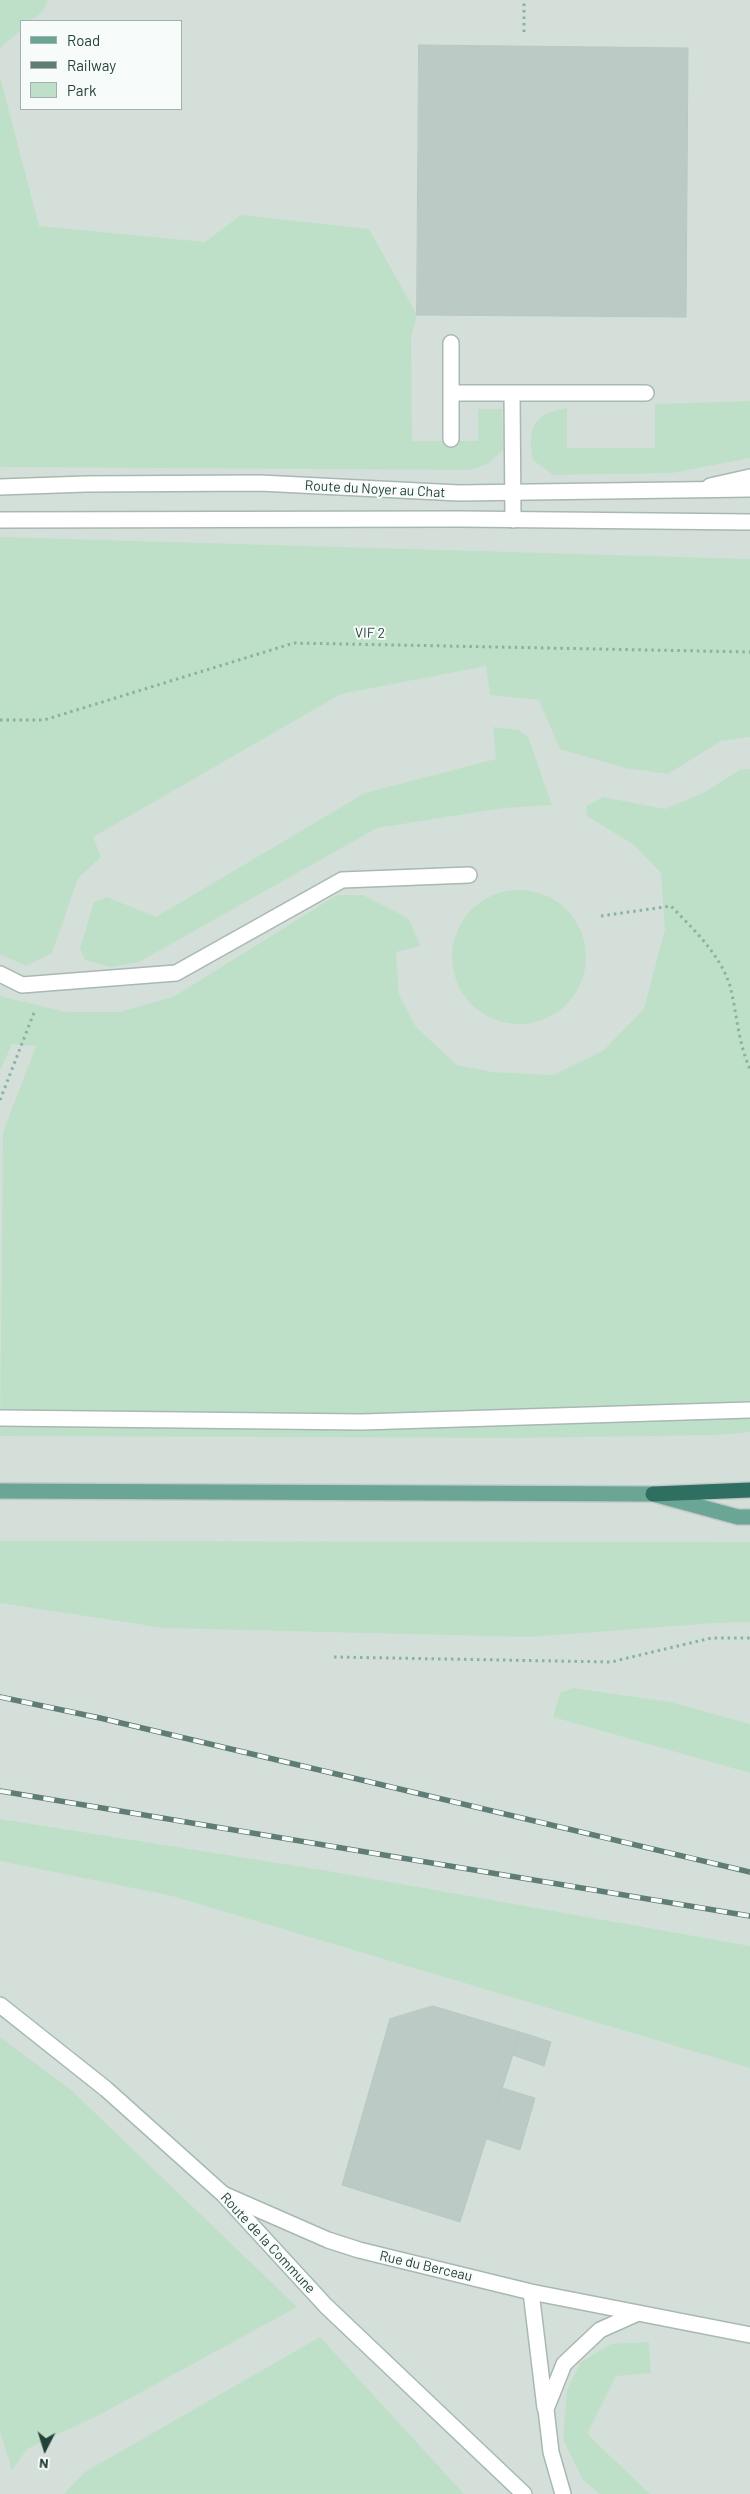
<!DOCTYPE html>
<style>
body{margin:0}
#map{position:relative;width:750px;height:2494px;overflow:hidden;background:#e6efeb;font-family:Barlow,sans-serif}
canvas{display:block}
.legend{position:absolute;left:20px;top:20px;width:162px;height:90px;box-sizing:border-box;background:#f7fbf9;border:1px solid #a3b1ad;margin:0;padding:6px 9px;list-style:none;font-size:15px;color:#24423a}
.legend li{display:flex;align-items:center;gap:10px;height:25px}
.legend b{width:25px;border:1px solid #a3b1ad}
.north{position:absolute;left:20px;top:2424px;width:50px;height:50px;-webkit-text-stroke:4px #f7fbf9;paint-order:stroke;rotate:185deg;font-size:14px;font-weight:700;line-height:20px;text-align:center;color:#24423a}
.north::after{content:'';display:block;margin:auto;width:18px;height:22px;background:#24423a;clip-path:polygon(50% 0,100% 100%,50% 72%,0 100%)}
</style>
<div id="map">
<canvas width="750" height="2494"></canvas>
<ul class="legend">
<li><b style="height:6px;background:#6aa596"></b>Road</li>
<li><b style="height:6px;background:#5f7d75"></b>Railway</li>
<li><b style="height:14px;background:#bfe0c8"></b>Park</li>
</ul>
<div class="north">N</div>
</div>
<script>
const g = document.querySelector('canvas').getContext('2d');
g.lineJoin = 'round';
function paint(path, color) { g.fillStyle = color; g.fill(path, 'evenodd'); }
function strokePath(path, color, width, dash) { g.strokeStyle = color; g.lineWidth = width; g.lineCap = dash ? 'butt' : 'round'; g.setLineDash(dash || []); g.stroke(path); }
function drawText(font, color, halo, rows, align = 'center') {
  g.font = font + ' Barlow,sans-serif'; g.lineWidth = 4; g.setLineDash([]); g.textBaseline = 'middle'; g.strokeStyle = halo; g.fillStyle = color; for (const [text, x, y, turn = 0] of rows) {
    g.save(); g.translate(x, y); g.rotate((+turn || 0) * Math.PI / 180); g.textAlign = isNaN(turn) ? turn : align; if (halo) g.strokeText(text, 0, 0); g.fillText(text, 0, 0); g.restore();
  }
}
paint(new Path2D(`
 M0,0H750V2494H0ZM21,21H181V109H21Z`), '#d4dfda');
paint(new Path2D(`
 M0,0H48C43,13 36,21 21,21V30L0,48Z
 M0,77L39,226L205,242L241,215L369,229L417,315L411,338L412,441H478V409H502L503,450L488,464L471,470L0,467Z
 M750,401V458L672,473L553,475L533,460C527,428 533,413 567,408V448H655V404Z
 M0,537L750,559V737L721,741L668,774L625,768L560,749L539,700L490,695L486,666L341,694L93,837L101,857L78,878L52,953L26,966L0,954Z
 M493,727L519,730L528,737L552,805L503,808L377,828L139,962L110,967L85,960L80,949L94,902L107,897L156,917L365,793L496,759Z
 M741,769H750V1432L717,1435L521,1438L0,1436L3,1132L36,1046L12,1044L0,1071V996L66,1012H120L173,997L337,895H363L409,919L420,946L396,952L399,995L416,1027L457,1065L492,1072L553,1075L603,1051L644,1009L665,929L661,873L634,845L587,816L586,806L603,797L665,809L705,792Z
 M452 957a67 67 0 1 1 134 0a67 67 0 1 1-134 0Z
 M0,1541L750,1542V1622L716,1623L528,1637L164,1628L0,1603Z
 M573,1688L670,1702L750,1724V1773L553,1717L560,1693Z
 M0,1819L328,1871L750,1946V2068L172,1896L0,1861Z
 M0,2037L71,2090L297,2307L101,2414L27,2449L12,2470L0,2432Z
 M320,2337L464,2494H64L85,2472Z
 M649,2342L651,2373L616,2376L587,2434L650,2494H600L583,2480L563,2439L567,2390L581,2362L611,2344Z`), '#bfe0c8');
const building = new Path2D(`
 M419,45L688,48L686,317L417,315Z
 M433,2006L520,2032L460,2222L342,2185L390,2019Z
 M520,2032L551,2042L544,2066L513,2055Z
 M502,2088L535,2098L520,2150L487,2139Z`);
paint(building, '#bbcac4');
strokePath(building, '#b8c9c2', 1);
const service = new Path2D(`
 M451,343V439
 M451,393H646
 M512,393L513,520
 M710,486L750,477
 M0,1418L362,1422L750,1410
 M223,2194L328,2240L359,2250L531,2292L750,2335
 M531,2292L545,2408
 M563,2494L551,2452L546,2409L564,2364L600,2330L636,2314`);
const minor = new Path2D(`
 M0,974L22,985L176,973L342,880L469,875`);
const tertiary = new Path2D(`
 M0,487L86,484L260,483L459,493L750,489
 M0,520L460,519L750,522`);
const secondary = new Path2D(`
 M0,2005L106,2089L223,2194L326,2306L524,2494`);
const primary = new Path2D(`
 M0,1491L653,1494L738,1517H750`);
const motorway = new Path2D(`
 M653,1494L750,1490`);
strokePath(service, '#a8b8b2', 18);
strokePath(minor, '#a8b8b2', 18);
strokePath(tertiary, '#a8b8b2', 18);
strokePath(secondary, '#a4bbb3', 18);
strokePath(primary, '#c2cac8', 18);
strokePath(motorway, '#c2cac8', 18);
strokePath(new Path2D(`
 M524,32V0
 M0,720H44L294,643L750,652
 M601,916L671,906C693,929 720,954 730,986C737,1013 738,1043 750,1069
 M0,1100L35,1010
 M334,1657L611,1662L711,1638H750`), '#86b3a5', 3, [2.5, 4]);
strokePath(service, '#fff', 15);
strokePath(minor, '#fff', 15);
strokePath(tertiary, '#fff', 15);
strokePath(secondary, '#fff', 15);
strokePath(primary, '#6aa596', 15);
strokePath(motorway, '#2f6f62', 15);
const rail = new Path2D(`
 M0,1697L100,1718L750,1872
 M0,1791L750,1916`);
strokePath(rail, '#5f7d75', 5.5);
strokePath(rail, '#f7fbf9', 4, [11]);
drawText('14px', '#24423a', '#f7fbf9', [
 ["Route du Noyer au Chat",375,489,3],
 ["VIF 2",370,633,1],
 ["Route de la Commune",268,2243,47],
 ["Rue du Berceau",426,2266,13]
]);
</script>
